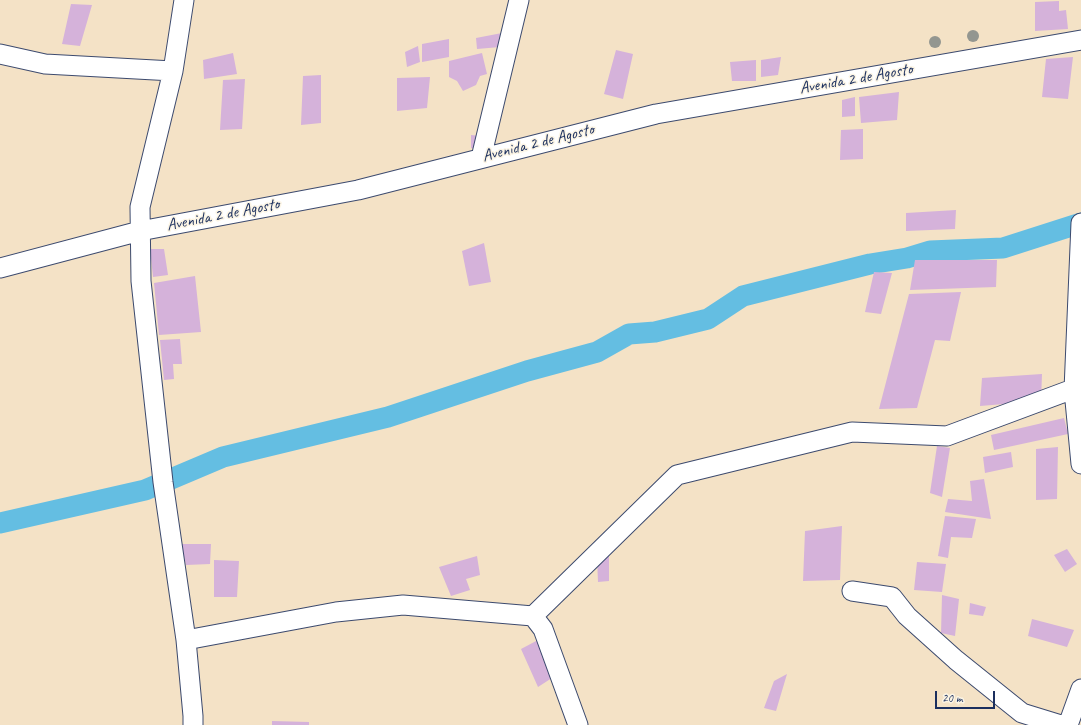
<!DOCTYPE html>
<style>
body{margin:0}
#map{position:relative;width:1081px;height:725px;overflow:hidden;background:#f4e2c6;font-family:Caveat,sans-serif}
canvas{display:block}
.scale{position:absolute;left:935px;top:691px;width:60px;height:18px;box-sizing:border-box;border:2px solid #1b2f5e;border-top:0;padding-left:5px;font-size:12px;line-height:14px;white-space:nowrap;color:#1b2f5e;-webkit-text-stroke:3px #fcf5e5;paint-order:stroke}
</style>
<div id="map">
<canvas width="1081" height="725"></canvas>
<div class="scale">20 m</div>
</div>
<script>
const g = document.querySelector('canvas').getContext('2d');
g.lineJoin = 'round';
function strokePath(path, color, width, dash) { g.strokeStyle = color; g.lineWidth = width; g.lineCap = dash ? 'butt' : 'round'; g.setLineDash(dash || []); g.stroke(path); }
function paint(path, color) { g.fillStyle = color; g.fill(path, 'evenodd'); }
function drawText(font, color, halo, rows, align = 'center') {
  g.font = font + ' Caveat,sans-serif'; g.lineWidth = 3; g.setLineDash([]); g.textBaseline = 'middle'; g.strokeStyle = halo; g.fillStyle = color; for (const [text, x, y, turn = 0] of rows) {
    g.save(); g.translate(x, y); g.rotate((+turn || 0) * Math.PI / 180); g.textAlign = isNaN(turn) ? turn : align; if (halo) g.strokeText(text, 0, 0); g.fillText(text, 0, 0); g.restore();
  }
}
strokePath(new Path2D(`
 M0,523L145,490L223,457L388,417L527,371L597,352L629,334L655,332L708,319L743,296L870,264L907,258L930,251L1003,248L1081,223`), '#64bee2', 21);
paint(new Path2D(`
 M1059,1V11L1066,10L1068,29L1035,31V2Z
 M71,4L92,5L80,46L62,44Z
 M502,33L500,47L477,49L476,38Z
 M449,39V57L422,62V44Z
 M418,46L420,62L407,67L405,52Z
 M616,50L633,54L623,99L604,94Z
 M233,53L237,74L204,79L203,60Z
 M482,53L487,74L480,76L476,85L463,91L457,81L449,77V61Z
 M781,57L778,75L761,77V60Z
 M1073,57L1068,99L1042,97L1046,59Z
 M756,60V81H732L730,62Z
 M321,75V123L301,125L303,76Z
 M430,77L427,108L397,111V78Z
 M245,79L242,129L220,130L223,80Z
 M899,92L897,120L861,123L859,97Z
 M855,97V116L842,117V100Z
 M863,129V159L840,160L841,130Z
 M471,135L481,136L479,150L471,148Z
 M956,210L955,229L906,231V213Z
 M484,243L491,282L469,286L462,251Z
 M150,249H164L168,275L153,277Z
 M915,260H997L996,287L910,290Z
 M874,272L892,273L881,314L865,312Z
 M195,276L201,332L159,335L154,283Z
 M961,292L950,341L935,340L917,408L879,409L909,294Z
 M180,339L182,364H173L174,379L164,380L160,340Z
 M1042,374L1041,401L980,406L982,378Z
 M1064,418L1068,434L994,450L991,435Z
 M937,446L950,448L942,497L930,493Z
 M1058,447L1057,499L1036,500V449Z
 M1011,452L1013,467L985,473L983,457Z
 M984,479L991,519L945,512L948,499L972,501L970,481Z
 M945,516L976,519L972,538L951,537L948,558L938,556Z
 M842,526L840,580L803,581L805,531Z
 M181,544H211L210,564L186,565Z
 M1067,549L1077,564L1065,572L1054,555Z
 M609,550V581L598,582L597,558Z
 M477,556L480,575L466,579L470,590L451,596L439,567Z
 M214,560L239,561L237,597H214Z
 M917,562L946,564L942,592L914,590Z
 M942,595L959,599L955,636L941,633Z
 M970,603L986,607L983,616L969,614Z
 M1032,619L1074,630L1067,647L1028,636Z
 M538,640L555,676L538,687L521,649Z
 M787,674L776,711L764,708L774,681Z
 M272,721L309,722V725H272Z`), '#d5b2da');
const minor = new Path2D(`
 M184,0L173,71L140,207L141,281L163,482L186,640L193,716V725
 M0,54L45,64L173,71
 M481,158L519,0
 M1081,223L1074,390L1081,464
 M0,268L140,231L358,190L656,114L1081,40
 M852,591L892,597L907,616L956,660L1022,713L1061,725
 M533,616L677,475L852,432L947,436L1081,386
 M186,640L336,612L403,605L533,616L543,629L578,725
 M1068,725L1081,689`);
strokePath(minor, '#3c4a6e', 21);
strokePath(minor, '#fff', 19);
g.fillStyle = '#939690';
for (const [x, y] of [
 [973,36],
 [935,42]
]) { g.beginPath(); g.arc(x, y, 6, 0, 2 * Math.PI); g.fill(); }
drawText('17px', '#1b2f5e', '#fcf5e5', [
 ["Avenida 2 de Agosto",856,79,-10],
 ["Avenida 2 de Agosto",538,143,-14],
 ["Avenida 2 de Agosto",223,215,-11]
]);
</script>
